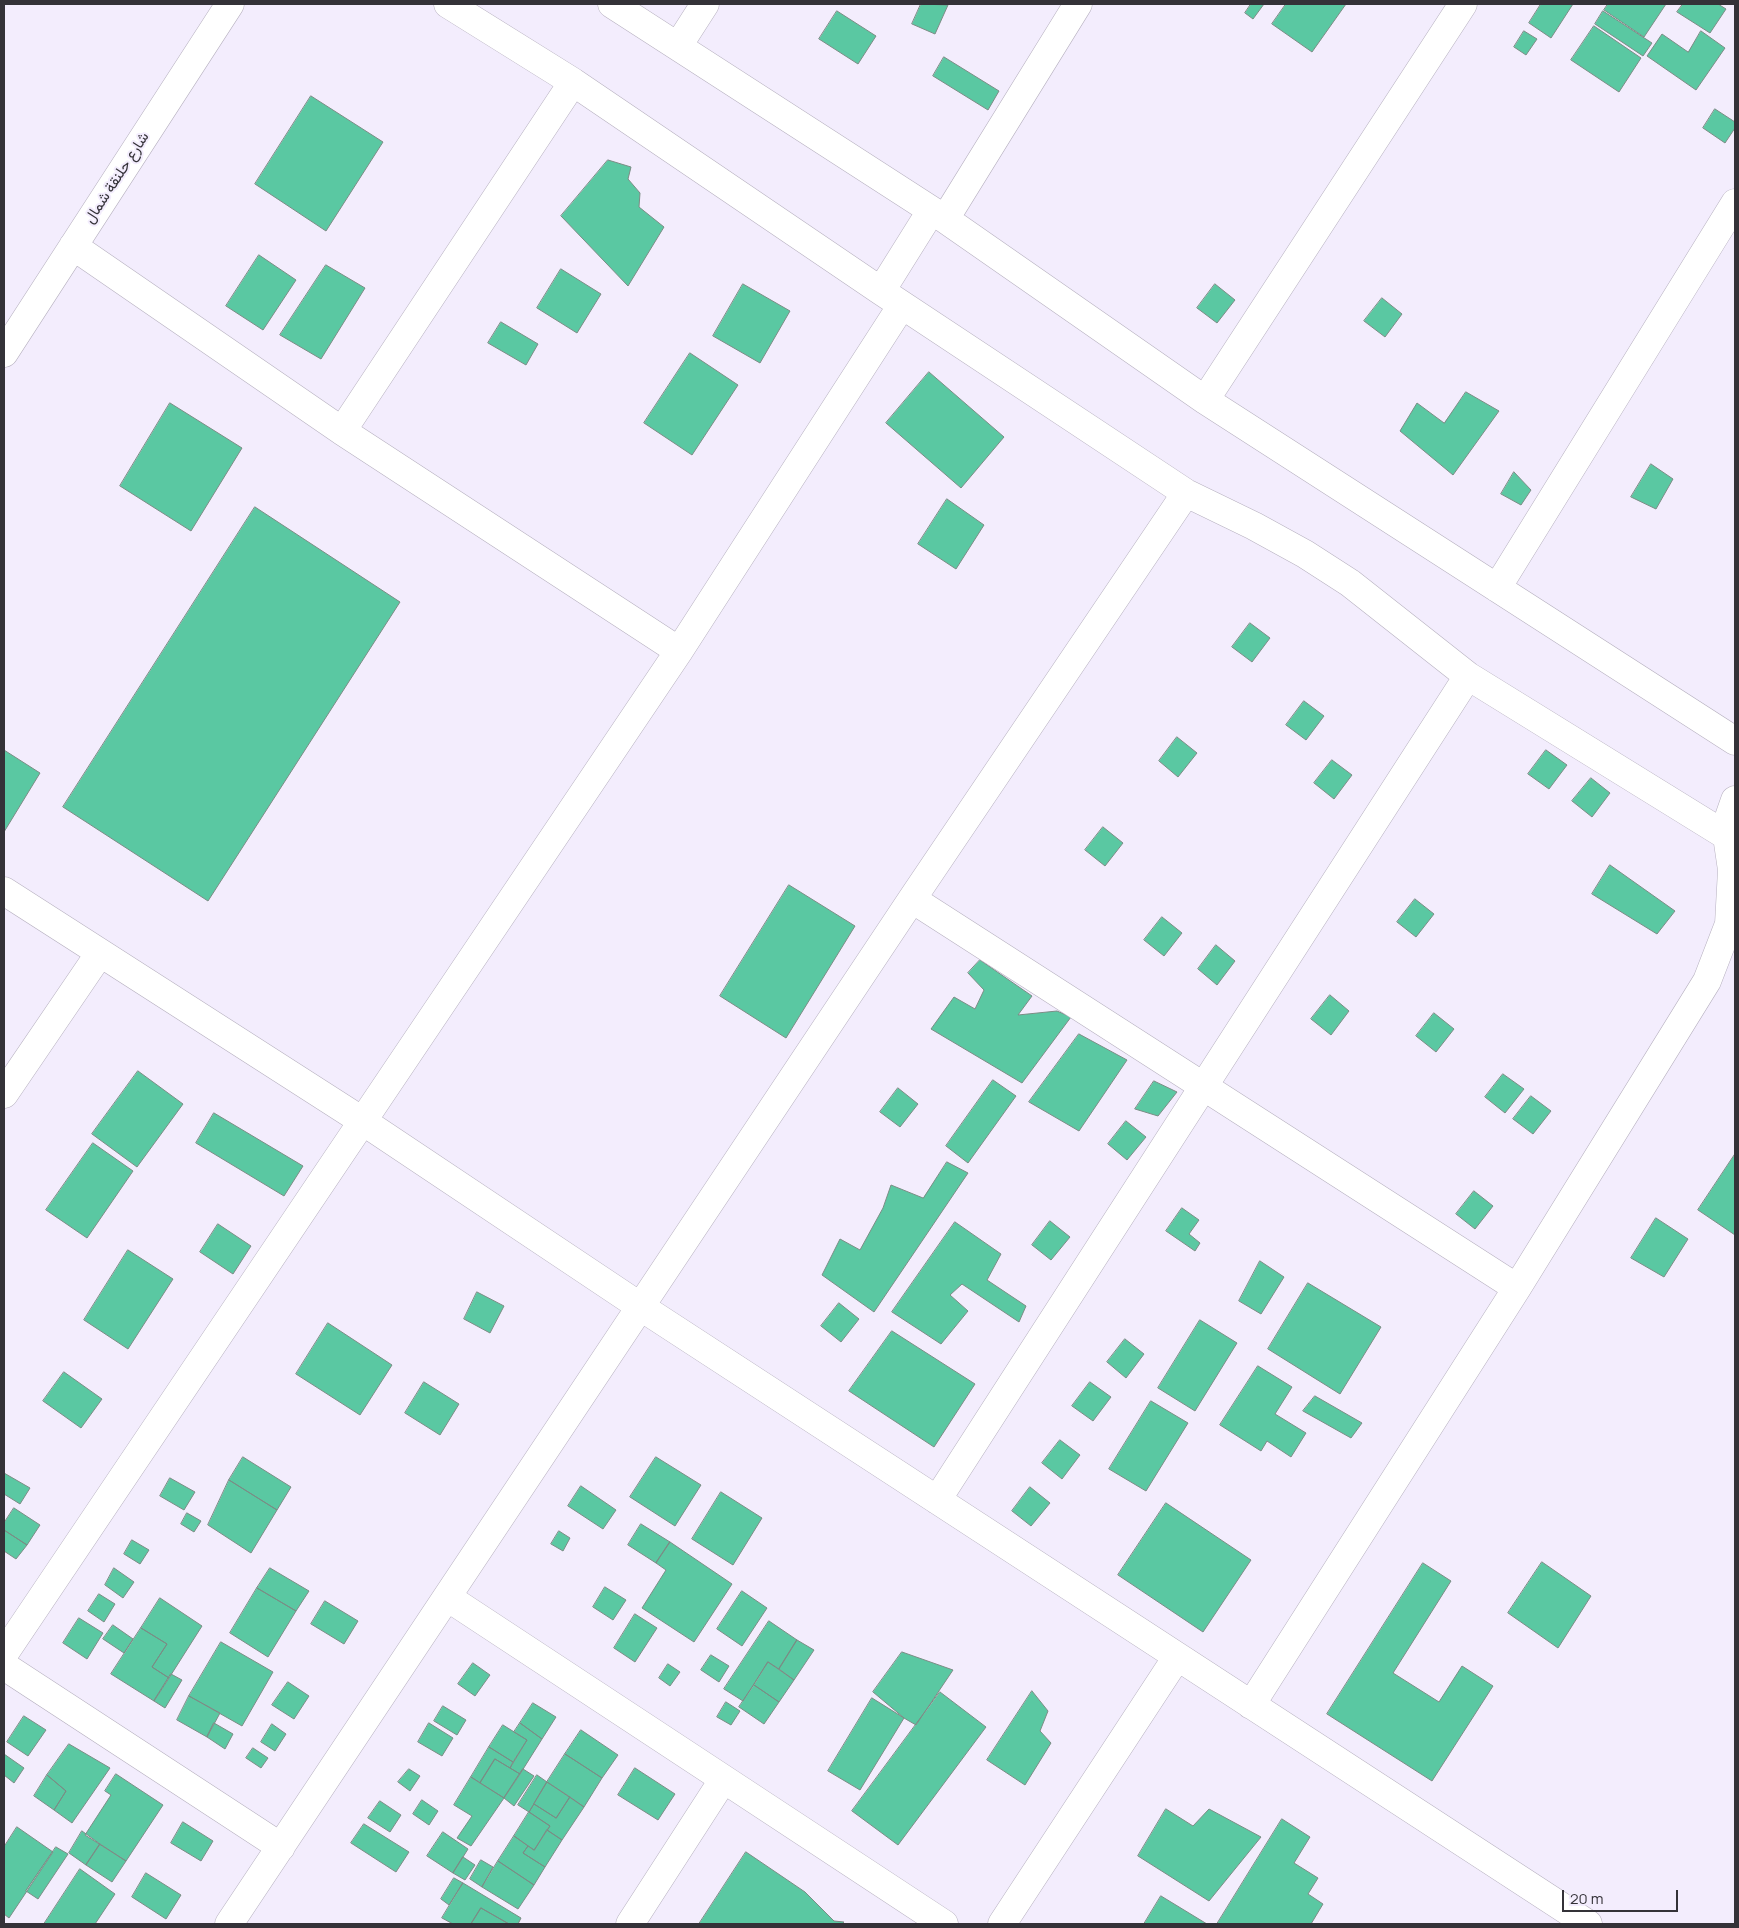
<!DOCTYPE html>
<meta charset="utf-8">
<style>
body{margin:0}
#map{position:relative;width:1739px;height:1928px;overflow:hidden;background:#f3edfd;font-family:Manrope,sans-serif}
canvas{display:block}
.frame{position:absolute;inset:0;border:5px solid #343238;pointer-events:none}
.scale{position:absolute;left:1562px;top:1890px;width:116px;height:22px;box-sizing:border-box;border:2px solid #343238;border-top:0;padding-left:6px;font-size:15px;line-height:18px;white-space:nowrap;color:#343238;-webkit-text-stroke:4px #f3edfd;paint-order:stroke}
</style>
<div id="map">
<canvas width="1739" height="1928"></canvas>
<div class="frame"></div>
<div class="scale">20 m</div>
</div>
<script>
const g = document.querySelector('canvas').getContext('2d');
g.lineJoin = 'round';
function paint(path, color) { g.fillStyle = color; g.fill(path, 'evenodd'); }
function strokePath(path, color, width, dash) { g.strokeStyle = color; g.lineWidth = width; g.lineCap = dash ? 'butt' : 'round'; g.setLineDash(dash || []); g.stroke(path); }
function drawText(font, color, halo, rows, align = 'center') {
  g.font = font + ' Manrope,Vazirmatn,sans-serif'; g.lineWidth = 4; g.setLineDash([]); g.textBaseline = 'middle'; g.strokeStyle = halo; g.fillStyle = color; for (const [text, x, y, turn = 0] of rows) {
    g.save(); g.translate(x, y); g.rotate((+turn || 0) * Math.PI / 180); g.textAlign = isNaN(turn) ? turn : align; if (halo) g.strokeText(text, 0, 0); g.fillText(text, 0, 0); g.restore();
  }
}
const building = new Path2D(`
 M921,4L948,5L935,34L912,24Z
 M1251,4H1264L1253,19L1245,13Z
 M1286,4H1346L1312,52L1272,24Z
 M1541,4H1573L1551,38L1529,23Z
 M1608,4H1666L1644,37L1604,10Z
 M1683,4H1718L1726,9L1710,33L1677,12Z
 M837,11L876,36L858,64L819,39Z
 M1603,11L1652,43L1643,56L1595,24Z
 M1594,26L1641,58L1619,92L1571,60Z
 M1524,31L1537,39L1526,55L1514,47Z
 M1701,31L1725,48L1696,90L1647,56L1662,34L1688,52Z
 M944,57L999,91L988,110L933,76Z
 M311,96L383,142L326,231L255,184Z
 M1715,109L1735,122V128L1725,143L1703,128Z
 M608,160L631,167L628,179L640,193L639,207L664,227L628,286L561,216Z
 M259,255L296,280L263,330L226,306Z
 M326,265L365,288L321,359L280,335Z
 M561,269L601,294L577,333L537,308Z
 M743,284L790,311L760,363L713,336Z
 M1215,284L1235,300L1217,323L1197,308Z
 M1382,298L1402,314L1385,337L1364,321Z
 M501,322L538,344L526,365L488,343Z
 M690,353L738,385L692,455L644,423Z
 M929,372L1004,437L961,488L886,423Z
 M1466,392L1499,411L1453,475L1400,431L1417,403L1444,423Z
 M170,403L242,448L191,531L120,486Z
 M1651,464L1673,479L1656,509L1631,497Z
 M1514,472L1531,490L1521,505L1501,494Z
 M947,499L984,525L956,569L918,544Z
 M255,507L400,602L208,901L63,807Z
 M1250,623L1270,638L1252,662L1232,647Z
 M1304,701L1324,716L1306,740L1286,725Z
 M1177,737L1197,753L1178,777L1159,761Z
 M4,750L40,773L4,832Z
 M1546,750L1567,765L1549,789L1528,774Z
 M1332,760L1352,775L1334,799L1314,783Z
 M1591,778L1610,793L1592,817L1572,801Z
 M1103,827L1123,843L1105,866L1085,850Z
 M1610,865L1675,911L1657,934L1592,894Z
 M789,885L855,926L786,1038L720,996Z
 M1415,899L1434,914L1416,937L1397,922Z
 M1162,917L1182,933L1164,956L1144,940Z
 M1216,945L1235,961L1217,985L1198,969Z
 M980,960L1032,996L1018,1015L1057,1011L1071,1017L1022,1083L931,1029L954,997L975,1009L984,990L968,973Z
 M1330,995L1349,1011L1331,1035L1311,1019Z
 M1434,1013L1454,1029L1436,1052L1416,1036Z
 M1079,1034L1127,1060L1079,1131L1029,1102Z
 M138,1071L183,1104L137,1167L92,1134Z
 M1503,1074L1524,1089L1505,1113L1485,1097Z
 M993,1080L1016,1096L968,1163L946,1146Z
 M1154,1081L1177,1092L1158,1116L1135,1109Z
 M898,1088L918,1104L900,1127L880,1112Z
 M1531,1096L1551,1111L1533,1134L1513,1119Z
 M214,1113L303,1166L284,1196L196,1143Z
 M1126,1121L1146,1137L1127,1160L1108,1144Z
 M93,1143L133,1171L87,1238L46,1210Z
 M1735,1154V1235L1698,1210Z
 M947,1162L968,1173L874,1312L822,1275L840,1239L860,1250L883,1208L891,1185L923,1198Z
 M1474,1191L1493,1206L1475,1229L1456,1214Z
 M1182,1208L1199,1220L1189,1234L1200,1243L1195,1251L1166,1231Z
 M1656,1218L1688,1239L1664,1277L1631,1258Z
 M1050,1221L1070,1237L1051,1260L1032,1245Z
 M955,1222L1001,1254L987,1280L1026,1306L1019,1322L962,1284L950,1295L968,1311L941,1344L892,1312Z
 M218,1224L251,1246L233,1274L200,1252Z
 M128,1250L173,1279L128,1349L84,1320Z
 M1260,1261L1284,1277L1261,1314L1239,1301Z
 M1308,1283L1381,1327L1340,1394L1268,1349Z
 M477,1292L504,1306L490,1333L464,1319Z
 M839,1303L859,1319L841,1342L821,1326Z
 M1200,1320L1237,1343L1195,1411L1158,1388Z
 M328,1323L392,1365L360,1415L296,1374Z
 M892,1331L975,1384L934,1447L849,1391Z
 M1125,1339L1144,1354L1126,1378L1107,1362Z
 M1258,1366L1292,1387L1275,1414L1306,1433L1291,1457L1267,1441L1261,1451L1220,1425Z
 M64,1372L102,1399L81,1428L43,1401Z
 M424,1382L459,1404L440,1435L405,1413Z
 M1090,1382L1111,1397L1093,1421L1072,1406Z
 M1315,1396L1362,1423L1351,1438L1303,1411Z
 M1151,1401L1188,1423L1146,1491L1109,1469Z
 M1060,1440L1080,1455L1062,1479L1042,1463Z
 M243,1457L291,1487L277,1510L229,1480Z
 M656,1457L701,1485L675,1526L630,1497Z
 M4,1473L30,1488L20,1504L4,1494Z
 M170,1478L195,1492L184,1510L160,1496Z
 M229,1480L277,1510L251,1553L208,1525Z
 M581,1486L616,1510L603,1529L568,1506Z
 M1030,1487L1050,1503L1031,1526L1012,1511Z
 M721,1492L762,1518L733,1565L692,1539Z
 M1166,1503L1251,1560L1203,1632L1118,1575Z
 M14,1508L40,1525L27,1545L4,1530V1523Z
 M187,1513L201,1521L194,1532L181,1524Z
 M641,1524L670,1542L656,1563L628,1545Z
 M4,1530L27,1545L16,1559L4,1551Z
 M559,1531L570,1538L563,1551L551,1544Z
 M132,1540L149,1550L140,1564L124,1554Z
 M670,1542L732,1584L694,1642L642,1608L666,1570L656,1563Z
 M1542,1562L1591,1596L1558,1648L1508,1613Z
 M1423,1563L1451,1581L1393,1673L1439,1702L1462,1666L1493,1686L1432,1781L1327,1714Z
 M114,1568L134,1582L123,1598L105,1585Z
 M270,1568L309,1591L296,1611L257,1588Z
 M605,1587L626,1600L613,1620L593,1607Z
 M257,1588L296,1611L268,1657L230,1633Z
 M742,1591L767,1608L742,1646L717,1629Z
 M99,1594L115,1604L104,1622L88,1611Z
 M160,1598L202,1626L169,1678L152,1667L167,1644L141,1628Z
 M325,1601L358,1621L344,1644L311,1624Z
 M635,1614L657,1628L635,1662L614,1648Z
 M79,1618L103,1633L87,1659L63,1643Z
 M769,1621L797,1640L779,1669L768,1662L743,1701L724,1689Z
 M113,1625L133,1639L124,1653L103,1639Z
 M141,1628L167,1644L152,1667L169,1678L154,1701L111,1674Z
 M797,1640L814,1650L794,1680L779,1669Z
 M221,1642L273,1672L242,1726L189,1696Z
 M902,1652L953,1670L916,1725L904,1718L873,1692Z
 M711,1655L729,1666L719,1682L701,1670Z
 M768,1662L794,1680L779,1702L754,1685Z
 M473,1663L490,1675L475,1696L458,1684Z
 M668,1664L680,1672L670,1686L659,1678Z
 M171,1674L182,1680L165,1708L154,1701Z
 M288,1682L309,1696L294,1719L272,1705Z
 M754,1685L779,1702L764,1724L739,1707Z
 M1032,1691L1048,1711L1040,1731L1051,1743L1025,1785L987,1760Z
 M940,1692L986,1727L898,1845L852,1811Z
 M189,1696L220,1713L207,1737L177,1720Z
 M872,1698L904,1718L860,1790L828,1771Z
 M726,1702L740,1711L731,1725L717,1717Z
 M533,1703L556,1717L542,1739L520,1723Z
 M443,1706L466,1720L457,1735L434,1721Z
 M24,1716L46,1730L28,1756L7,1742Z
 M214,1723L233,1734L225,1749L207,1737Z
 M429,1723L453,1738L442,1756L418,1742Z
 M520,1723L542,1739L520,1774L510,1768L527,1740L514,1732Z
 M272,1724L286,1734L275,1751L261,1742Z
 M503,1725L527,1740L513,1762L489,1747Z
 M581,1730L618,1755L602,1778L565,1754Z
 M69,1744L110,1768L72,1823L54,1810L66,1791L47,1775Z
 M489,1747L513,1762L510,1768L495,1759L480,1783L471,1777Z
 M253,1748L268,1758L261,1768L246,1758Z
 M4,1754L24,1768L14,1783L4,1775Z
 M565,1754L602,1778L584,1807L547,1782Z
 M495,1759L520,1774L504,1798L480,1783Z
 M635,1768L675,1794L658,1820L618,1795Z
 M409,1769L420,1776L410,1791L398,1782Z
 M523,1769L534,1776L514,1806L504,1798Z
 M116,1774L163,1805L126,1861L85,1835L111,1795L105,1791Z
 M47,1775L66,1791L54,1810L34,1796Z
 M537,1775L547,1782L529,1812L518,1805Z
 M471,1777L504,1798L471,1846L457,1838L472,1816L454,1805Z
 M547,1782L570,1797L556,1818L534,1804Z
 M570,1797L584,1807L562,1840L547,1830L550,1826L529,1812L534,1804L556,1818Z
 M422,1800L438,1811L429,1825L413,1814Z
 M380,1801L401,1815L390,1832L368,1818Z
 M1166,1809L1193,1826L1209,1809L1261,1837L1209,1901L1138,1856Z
 M529,1812L550,1826L534,1850L514,1836Z
 M1282,1819L1310,1837L1294,1863L1318,1878L1308,1894L1323,1904L1311,1924H1217Z
 M183,1822L213,1841L201,1861L171,1843Z
 M364,1824L409,1852L396,1872L351,1843Z
 M17,1827L53,1852L9,1918L4,1914V1847Z
 M547,1830L562,1840L545,1867L523,1853L528,1846L534,1850Z
 M82,1831L100,1844L86,1865L69,1853Z
 M443,1832L468,1849L453,1873L427,1856Z
 M514,1836L528,1846L523,1853L545,1867L534,1885L498,1861Z
 M100,1844L126,1861L112,1882L86,1865Z
 M56,1847L68,1854L38,1899L26,1891Z
 M746,1852L805,1892L834,1921L844,1922L842,1924H699Z
 M463,1857L475,1865L465,1880L453,1873Z
 M481,1860L493,1867L482,1887L470,1879Z
 M498,1861L534,1885L518,1909L482,1887Z
 M80,1869L115,1894L95,1924H44Z
 M146,1873L181,1895L166,1919L132,1897Z
 M454,1878L463,1883L449,1905L441,1899Z
 M463,1883L521,1918L518,1924H509L481,1908L471,1924H453L442,1918Z
 M1161,1896L1207,1924H1144Z
 M481,1908L509,1924H471Z`);
paint(building, '#5ac8a2');
strokePath(building, '#7b8c85', 1);
const minor = new Path2D(`
 M448,4L573,82L881,291L1186,493L1254,526L1305,554L1350,583L1468,676L1735,841
 M612,4L945,219L1205,400L1735,741
 M678,46L705,4
 M945,219L1078,4
 M73,246L342,431L679,651
 M881,291L931,211
 M4,353L230,4
 M1205,400L1463,4
 M342,431L573,82
 M1497,588L1735,203
 M4,891L364,1122L641,1307L1588,1924
 M912,899L1517,1288
 M4,1094L100,953
 M937,1500L1468,676
 M447,1597L944,1924
 M4,1654L679,651L902,305
 M4,1666L281,1847
 M1251,1705L1517,1288L1707,981L1729,924L1732,870L1727,836L1728,820L1735,800
 M229,1924L912,899L1186,493
 M630,1924L723,1780
 M1002,1924L1177,1657`);
strokePath(minor, '#b6b0bf', 29);
strokePath(minor, '#fff', 28);
drawText('15px', '#343238', '#f3edfd', [
 ["شارع حلنقة شمال",117,178,-57]
]);
</script>
